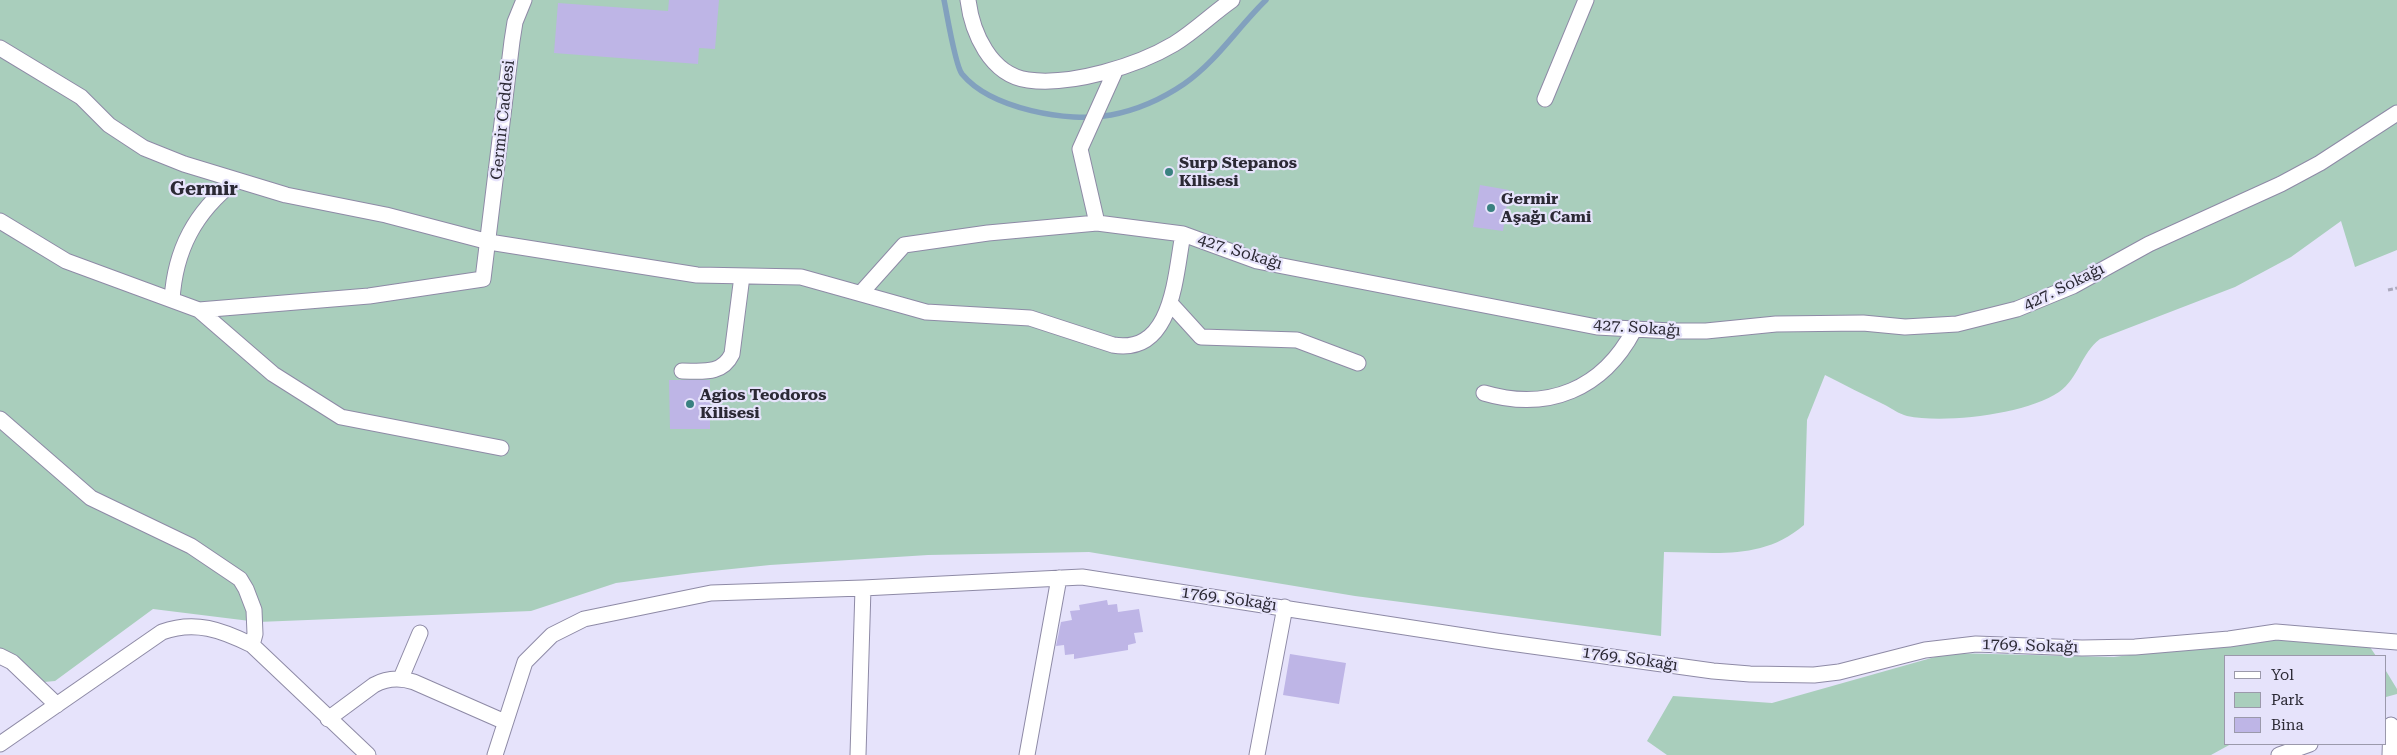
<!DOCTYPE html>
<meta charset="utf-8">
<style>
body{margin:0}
#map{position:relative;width:2397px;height:755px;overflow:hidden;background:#e6e3fb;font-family:"Roboto Serif",serif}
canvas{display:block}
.legend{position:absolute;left:2224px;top:655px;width:162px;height:90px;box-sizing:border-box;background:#e6e3fb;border:1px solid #9b99ab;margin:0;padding:6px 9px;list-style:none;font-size:15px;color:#2b2934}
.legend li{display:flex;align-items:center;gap:10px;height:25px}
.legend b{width:25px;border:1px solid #9b99ab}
</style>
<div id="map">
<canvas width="2397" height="755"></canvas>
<ul class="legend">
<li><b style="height:6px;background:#fff"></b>Yol</li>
<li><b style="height:14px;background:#a9cebc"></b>Park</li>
<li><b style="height:14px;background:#beb5e6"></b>Bina</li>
</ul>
</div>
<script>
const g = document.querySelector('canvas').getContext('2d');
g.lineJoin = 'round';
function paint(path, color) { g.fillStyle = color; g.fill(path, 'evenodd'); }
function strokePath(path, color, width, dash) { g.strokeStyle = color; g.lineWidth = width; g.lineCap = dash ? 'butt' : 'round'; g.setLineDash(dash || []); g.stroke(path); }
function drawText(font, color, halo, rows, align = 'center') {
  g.font = font + ' "Roboto Serif",serif'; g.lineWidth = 4.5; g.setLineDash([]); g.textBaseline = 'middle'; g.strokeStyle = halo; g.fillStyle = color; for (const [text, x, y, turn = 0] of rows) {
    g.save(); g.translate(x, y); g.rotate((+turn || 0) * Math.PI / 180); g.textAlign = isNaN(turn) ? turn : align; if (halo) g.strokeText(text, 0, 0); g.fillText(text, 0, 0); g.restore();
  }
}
paint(new Path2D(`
 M0,0H2397V250L2355,267L2341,221L2291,257L2235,287L2100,339C2081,353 2079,378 2059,392C2027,414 1945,424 1907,416C1899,414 1891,408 1883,404C1864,395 1845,385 1825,375L1807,420L1804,525C1762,561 1715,552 1664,552L1661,636L1355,596L1089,552L928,555L770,565L693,573L616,583L531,611L258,622L153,609L55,681L23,684L8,668L0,665Z
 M2269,637L2368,644L2376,656H2226V744H2231L2211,755H1667L1647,741L1673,696L1772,703L1949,653L2114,657Z
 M2386,671L2397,689V694L2386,697Z`), '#a9cebc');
strokePath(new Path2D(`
 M944,0C947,14 955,65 962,74C991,109 1068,123 1111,115C1137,110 1162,99 1184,84C1217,61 1238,27 1266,0`), '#82a1be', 5.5);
paint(new Path2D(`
 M669,0H719L715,49L699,48L698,64L554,53L558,3L668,11Z
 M1480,185L1509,190L1503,231L1473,227Z
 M669,380H710V429H670Z
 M1107,600L1108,605L1117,604L1118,612L1139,609L1143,632L1134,633L1136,643L1128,645V650L1074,659V654L1065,655L1064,645L1056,646L1061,622L1072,620L1070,611L1080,610L1079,605Z
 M1290,654L1346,663L1339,704L1283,695Z`), '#beb5e6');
const minor = new Path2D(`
 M968,0C972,32 990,75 1028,80C1071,86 1137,66 1174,44C1195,31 1212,14 1232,0
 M0,48L81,97L109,125L144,148L184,164L286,195L386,215L489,242L697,275L801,277L926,312L1030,318L1113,345C1173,355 1175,276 1183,234
 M1545,99L1586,0
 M0,221L66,261L199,310L273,374L341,417L501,448
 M1097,223L1080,149L1116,69
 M861,293L904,245L988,233L1097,223L1183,234L1257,261L1597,327L1671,331H1706L1776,324L1863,323L1905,327L1957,324L2017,309L2073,286L2149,244L2281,184L2320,163L2397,113
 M172,300C175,250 195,212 235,181
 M1170,303L1201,337L1297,340L1358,363
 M199,310L369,296L483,279L512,41L515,22L524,0
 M682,371C702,371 722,375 732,354L742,276
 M1484,393C1548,412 1603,389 1634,330
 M0,419L91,498L191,546L240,579L246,589L254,610L255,634L252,645L368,755
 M0,656L12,662L57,705
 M401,678L420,633
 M328,719L374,685C387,678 399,677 414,682L505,722
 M0,744L162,632C195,620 222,630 252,645
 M495,755L525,662L552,635L584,619L711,593L863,588L1082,577L1496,641L1713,671L1750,674L1814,675L1839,672L1925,650L1976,644L2082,648L2135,647L2229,639L2276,632L2397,642
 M858,755L863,588
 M1027,755L1059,578
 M1257,755L1285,607
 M2279,755L2310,744
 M2390,755L2391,725`);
strokePath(minor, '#8e8aa6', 17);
strokePath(new Path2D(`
 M2388,290L2397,288`), '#aba8bc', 3, [5, 2.5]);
strokePath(minor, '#fff', 15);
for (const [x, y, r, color] of [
 [1169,172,5,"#398180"],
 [1491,208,5,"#398180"],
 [690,404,5,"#398180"]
]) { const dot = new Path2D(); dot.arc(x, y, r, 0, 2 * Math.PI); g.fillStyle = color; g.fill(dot); strokePath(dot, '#e6e3fb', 2); }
drawText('16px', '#2b2934', '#e6e3fb', [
 ["Germir Caddesi",503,120,-84],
 ["427. Sokağı",1240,252,17],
 ["427. Sokağı",2064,287,-26],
 ["427. Sokağı",1637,328,4],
 ["1769. Sokağı",1229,599,8],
 ["1769. Sokağı",2030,646,2],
 ["1769. Sokağı",1630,659,8]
]);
drawText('bold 16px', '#2b2934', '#e6e3fb', [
 ["Surp Stepanos",1179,163],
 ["Kilisesi",1179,181],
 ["Germir",1501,199],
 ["Aşağı Cami",1501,217],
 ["Agios Teodoros",700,395],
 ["Kilisesi",700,413]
], 'left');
drawText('bold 19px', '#2b2934', '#e6e3fb', [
 ["Germir",204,189]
]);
</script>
